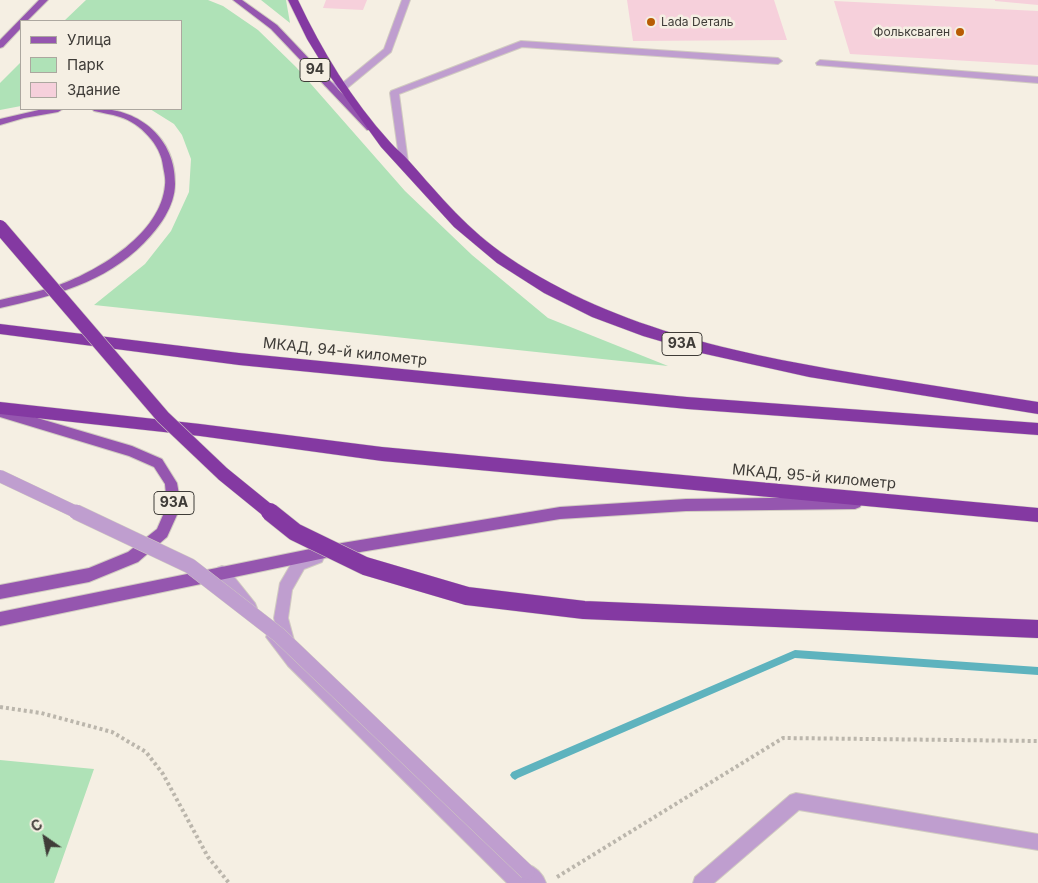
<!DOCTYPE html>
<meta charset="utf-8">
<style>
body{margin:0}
#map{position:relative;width:1038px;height:883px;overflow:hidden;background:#f5efe3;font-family:Inter,sans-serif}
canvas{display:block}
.legend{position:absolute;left:20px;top:20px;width:162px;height:90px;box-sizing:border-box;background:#f5efe3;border:1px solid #aca79f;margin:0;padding:6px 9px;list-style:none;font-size:15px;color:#3f3c38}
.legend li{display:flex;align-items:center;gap:10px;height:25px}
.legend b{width:25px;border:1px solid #aca79f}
.north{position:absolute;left:20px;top:813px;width:50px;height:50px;-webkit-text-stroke:4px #f5efe3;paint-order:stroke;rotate:327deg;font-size:14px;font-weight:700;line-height:20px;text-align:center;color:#3f3c38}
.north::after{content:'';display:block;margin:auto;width:18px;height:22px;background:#3f3c38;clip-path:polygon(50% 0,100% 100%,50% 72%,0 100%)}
</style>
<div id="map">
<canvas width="1038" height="883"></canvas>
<ul class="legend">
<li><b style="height:6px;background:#9556af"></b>Улица</li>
<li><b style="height:14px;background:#afe2b7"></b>Парк</li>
<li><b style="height:14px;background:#f6d0db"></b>Здание</li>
</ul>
<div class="north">С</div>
</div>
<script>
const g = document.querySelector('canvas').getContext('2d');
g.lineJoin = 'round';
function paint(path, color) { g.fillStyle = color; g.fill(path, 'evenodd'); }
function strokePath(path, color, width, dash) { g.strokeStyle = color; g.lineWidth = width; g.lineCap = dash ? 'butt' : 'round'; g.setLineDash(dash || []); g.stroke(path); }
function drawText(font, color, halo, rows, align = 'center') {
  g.font = font + ' Inter,sans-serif'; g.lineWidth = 5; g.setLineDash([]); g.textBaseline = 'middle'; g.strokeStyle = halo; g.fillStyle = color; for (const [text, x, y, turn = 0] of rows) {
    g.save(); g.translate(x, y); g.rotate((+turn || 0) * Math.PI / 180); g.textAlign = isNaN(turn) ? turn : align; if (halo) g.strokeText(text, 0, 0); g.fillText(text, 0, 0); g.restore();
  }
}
paint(new Path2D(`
 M86,0H208L223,6L258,30L296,67L405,191L472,255L548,318L668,366L94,305L145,264L171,231L189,192L191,159L182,135L174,124L150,109H181V21H64Z
 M261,0H286L290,23Z
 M21,62V106L0,110V83Z
 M0,760L94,769L54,883H0Z`), '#afe2b7');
paint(new Path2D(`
 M795,650L1038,667V675L795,658L518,778L515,780L512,778L510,775L512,772Z`), '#5eb3be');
paint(new Path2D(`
 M326,0H367L363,10L323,8Z
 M627,0H774L787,40L633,41Z
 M995,0H1038V5L995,1Z
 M834,1L1038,11V65L850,54Z`), '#f6d0db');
const lane = new Path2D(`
 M402,0H410L391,52L345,90L325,86L324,84L328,81L340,85L384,49Z
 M521,41L778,58L782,61L778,64L522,47L399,94L408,162L406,164H400L390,93L391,91Z
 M820,60L1038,77V83L817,65L816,63Z
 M317,551L322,552L324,557L322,562L304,569L292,590L288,618L295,644L293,649L525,877L527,883H507L288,666L266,637L268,632L273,630L277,632L274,618L280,583L294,559Z
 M222,566L227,568L255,603L257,608L255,613L250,615L245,613L217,578L215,573L217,568Z
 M796,793L1038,834V850L799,810L714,883H693L695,877L790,795Z`);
const street = new Path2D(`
 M527,864C536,867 543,874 546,883H526L519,872L521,866Z`);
const primary = new Path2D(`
 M39,0H48L27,21H21V28L3,47L0,48V40Z
 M233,0H242L277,25L373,126V130H367L271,29Z
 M43,109H63L58,112L24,118L0,125V119Z
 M92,109C136,106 176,137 175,184C175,206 159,228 144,243C105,283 52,296 0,308V300C20,295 40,292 59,285C100,270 161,233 165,185C166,179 164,172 163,166C161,145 140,123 120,117C111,114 102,113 94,111Z
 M0,407L132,446L162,459L177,483L181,506L167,537L138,562L89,582L0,599V585L89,568L128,552L157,529L167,506L165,484L154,467L129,456L0,417Z
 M855,497L860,499L862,503L860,507L855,509L686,511L560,519L330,557L0,626V612L330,545L560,507L686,499Z`);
const highway = new Path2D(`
 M288,0H298C322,51 352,100 390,142C396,149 403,154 409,161C440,196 469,231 508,257C619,332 749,356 879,377C932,385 985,394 1038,402V414L809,377L701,353L643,336L592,317L544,293L497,263L454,227L381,147L329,75L307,39Z
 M0,324L239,353L687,397L1038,423V435L687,409L239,365L0,334Z
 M0,402L200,424L382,447L1038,508V522L382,461L200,436L0,414Z`);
strokePath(lane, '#d1cbc1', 2);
strokePath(street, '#d1cbc1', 2);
strokePath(primary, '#d1cbc1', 2);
strokePath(highway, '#d1cbc1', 1);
strokePath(new Path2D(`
 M0,707L41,713L112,732L146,752L163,774L208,857L229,883
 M557,877L783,738L1038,741`), '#bbb6ac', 4, [3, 3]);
paint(lane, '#bf9ecf');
paint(street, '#bf9ecf');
paint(primary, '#9556af');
paint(highway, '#8439a2');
const streetBridgeFar1 = new Path2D(`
 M0,476L78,513`);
const streetBridge = new Path2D(`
 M76,512L190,566L279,635L527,872`);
const highwayBridgeFar1 = new Path2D(`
 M0,227L163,417L223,474L271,513`);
const highwayBridge = new Path2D(`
 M270,512L295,532L365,566L467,596L584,610L1038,629`);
strokePath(streetBridgeFar1, '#d1cbc1', 13, []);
strokePath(streetBridge, '#d1cbc1', 16, []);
strokePath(highwayBridgeFar1, '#d1cbc1', 15, []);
strokePath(highwayBridge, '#d1cbc1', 19, []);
strokePath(streetBridgeFar1, '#bf9ecf', 12);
strokePath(streetBridge, '#bf9ecf', 15);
strokePath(highwayBridgeFar1, '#8439a2', 14);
strokePath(highwayBridge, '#8439a2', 18);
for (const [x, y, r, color] of [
 [651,22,5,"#b85c03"],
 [960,32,5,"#b85c03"]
]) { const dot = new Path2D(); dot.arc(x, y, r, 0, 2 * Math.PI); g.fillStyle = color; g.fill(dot); strokePath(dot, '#f5efe3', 2); }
drawText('12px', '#3f3c38', '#f5efe3', [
 ["Lada Dеталь",661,22],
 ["Фольксваген",950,32,"right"]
], 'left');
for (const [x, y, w] of [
 [315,70,30],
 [682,344,40],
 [174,503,40]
]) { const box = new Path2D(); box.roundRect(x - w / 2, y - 11.5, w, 23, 4); g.fillStyle = '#f5efe3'; g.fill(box); strokePath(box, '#3f3c38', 1); }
drawText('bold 14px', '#3f3c38', null, [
 ["94",315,70],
 ["93A",682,344],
 ["93A",174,503]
]);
drawText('15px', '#3f3c38', '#f5efe3', [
 ["МКАД, 94-й километр",345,352,6],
 ["МКАД, 95-й километр",814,477,5]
]);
</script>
